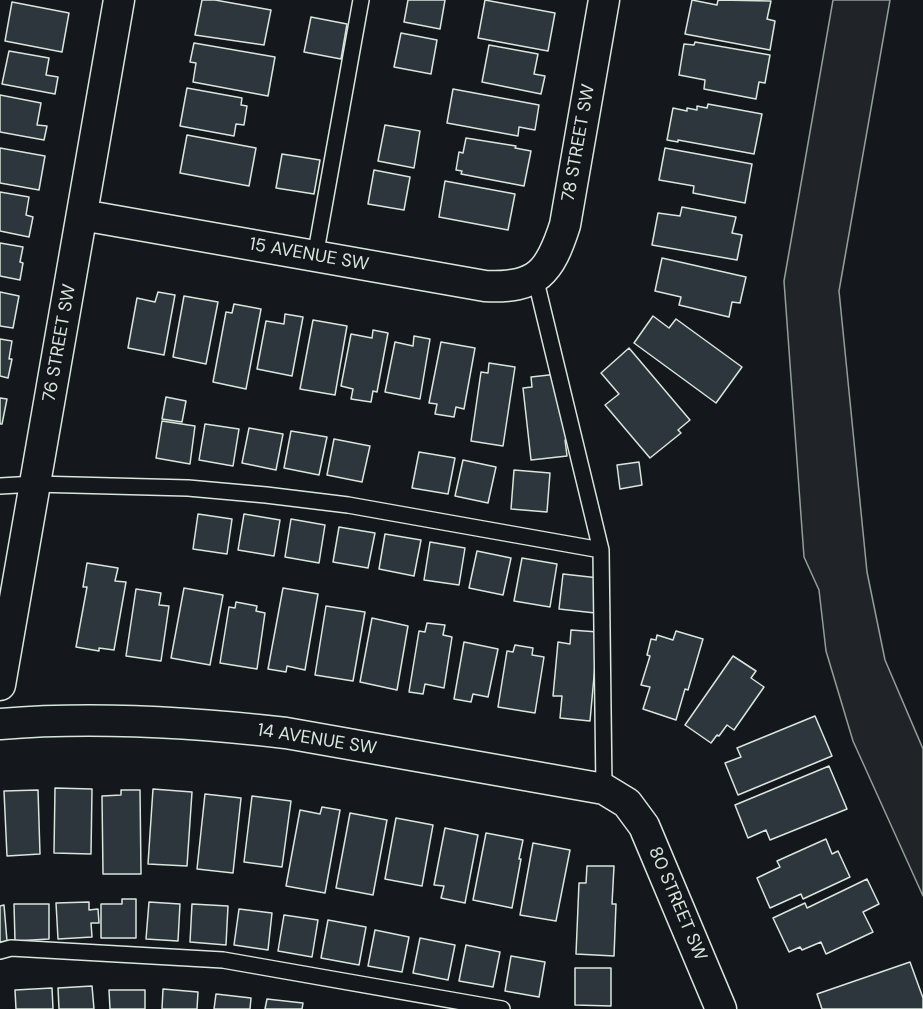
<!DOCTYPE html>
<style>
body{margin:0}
canvas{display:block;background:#14181c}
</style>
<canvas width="923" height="1009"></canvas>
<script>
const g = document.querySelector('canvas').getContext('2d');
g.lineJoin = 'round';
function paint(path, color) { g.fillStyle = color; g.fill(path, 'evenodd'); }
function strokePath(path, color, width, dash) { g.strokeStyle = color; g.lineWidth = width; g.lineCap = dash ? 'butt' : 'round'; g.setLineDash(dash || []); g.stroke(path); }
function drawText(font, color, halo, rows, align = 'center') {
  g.font = font + ' "DM Sans",sans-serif'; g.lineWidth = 4.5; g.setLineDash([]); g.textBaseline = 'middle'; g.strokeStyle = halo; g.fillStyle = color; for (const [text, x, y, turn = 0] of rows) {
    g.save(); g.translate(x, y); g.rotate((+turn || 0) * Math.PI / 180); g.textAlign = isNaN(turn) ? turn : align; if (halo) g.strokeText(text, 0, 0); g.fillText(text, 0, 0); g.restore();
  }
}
const green = new Path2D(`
 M833,0H890L839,291L867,572L885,660L923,749V896L853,741L826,651L819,590L804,557L784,281Z`);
paint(green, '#202428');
strokePath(green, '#939e99', 1.5);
const building = new Path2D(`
 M202,0H215L271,10L264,45L195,35Z
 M408,0H445L440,29L404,22Z
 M485,0L555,13L548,51L478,38Z
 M692,0L717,5L718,0L771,1L767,19L775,21L770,50L685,34Z
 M12,2L69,13L62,52L5,41Z
 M311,17L347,24L341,59L304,52Z
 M401,33L437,40L431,74L394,67Z
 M695,42L770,55L765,83L759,82L756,99L704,89L705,80L679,75L684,44L694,45Z
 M194,43L275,57L268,96L193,82L196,63L190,62Z
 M489,45L538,54L534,74L545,76L541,94L482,82Z
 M9,51L49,58L46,75L58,77L55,94L2,84Z
 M187,88L242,98L241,105L247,106L244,125L236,124L234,136L180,126Z
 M453,89L539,105L535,130L519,127L518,136L447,123Z
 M0,95L41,103L37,125L47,126L44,140L0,132Z
 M708,104L762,114L754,154L678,140V142L667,140L673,108L687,111V108L697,110V106L707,108Z
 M385,125L420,131L414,168L378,161Z
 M187,135L256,148L249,186L180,173Z
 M466,138L516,146L515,148L531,151L524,186L461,174L462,171L456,170L459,152L463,153Z
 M0,148L45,156L39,190L0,183Z
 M665,148L752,164L745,203L693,193L694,186L659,180Z
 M282,154L320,160L314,194L276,188Z
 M374,170L410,177L404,210L368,204Z
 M445,181L515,194L508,230L439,217Z
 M0,192L29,197L26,215L33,217L29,237L0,231Z
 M682,207L736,217L732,233L742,235L737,260L652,245L658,213L680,216Z
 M0,243L23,247L20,262L23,263L20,280L0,276Z
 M662,258L746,277L740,303L732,302L729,317L679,305L681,297L655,291Z
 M0,292L19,296L13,328L0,326Z
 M158,292L175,295L164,355L128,348L137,298L155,302Z
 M184,296L218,302L206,364L173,357Z
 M234,304L261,309L246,389L213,382L226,312L232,313Z
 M285,314L303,317L292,376L257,369L266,321L284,324Z
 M653,316L669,328L676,319L742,367L716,403L634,343Z
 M313,320L347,326L335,395L300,389Z
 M373,330L388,333L377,392L373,391L371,402L351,399L353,389L341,386L351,334L372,338Z
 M414,336L430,339L420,399L385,392L395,342L413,346Z
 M0,339L12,341L9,359H12L8,378L0,376Z
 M441,342L475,348L464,409L456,407L454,417L435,414L437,404L429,403Z
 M629,348L690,420L678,430L681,433L650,458L605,405L619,394L601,373Z
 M489,363L515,367L503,446L471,441L481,372L488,373Z
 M558,374L569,440H565L567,456L531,460L523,388L532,387L531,377Z
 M166,397L186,401L182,422L162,419Z
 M0,398L7,399L2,424H0Z
 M162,421L195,426L190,464L156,458Z
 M205,424L239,429L233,466L199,460Z
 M249,428L283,434L276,470L242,463Z
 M291,431L327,437L319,475L284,468Z
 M334,439L370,446L362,482L327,475Z
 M419,452L455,458L448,494L412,488Z
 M463,460L496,467L488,503L455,496Z
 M639,462L642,485L620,489L617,465Z
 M514,470L550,473L547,512L511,509Z
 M198,514L232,519L227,554L193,549Z
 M244,514L280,520L274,556L238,550Z
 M291,519L325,525L319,563L285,557Z
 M339,527L375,533L368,568L333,562Z
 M385,534L421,540L414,576L379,569Z
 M430,542L465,548L459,585L424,580Z
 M477,551L511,558L503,595L469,588Z
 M522,558L557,564L550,607L514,601Z
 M87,563L118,568L115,581L126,582L114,650L99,648V651L76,647L87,587H83Z
 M563,574L599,578L595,613L559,609Z
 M184,588L223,595L210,665L171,658Z
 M283,588L318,594L305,670L287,666L286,672L268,669Z
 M136,589L161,593L159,605L169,606L161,661L126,656Z
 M236,602L257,606L256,611L265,613L257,669L220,663L229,607L235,608Z
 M326,606L365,612L353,681L315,675Z
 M372,618L408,626L397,690L360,682Z
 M427,623L445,625L443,635L452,637L444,688L425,684L423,694L409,692L419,631L425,632Z
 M571,630L598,632L590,721L560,718L562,696H553L558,642L570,644Z
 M676,631L703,639L688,690L685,689L676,720L643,709L650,687L641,685L650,656L647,655L651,639L656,640L657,635L673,640Z
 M464,642L498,649L488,697L473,694L471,702L454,699Z
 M515,645L533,648L532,655L544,657L535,713L498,707L507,651L513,652Z
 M733,656L756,671L751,678L764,687L734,730L727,725L719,736L717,735L711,743L685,725Z
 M815,716L832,756L738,795L725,763L741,757L737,748Z
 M829,766L847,809L770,840L766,830L748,838L735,805Z
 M55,788L92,789L91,854L54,853Z
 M153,789L192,792L187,866L148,864Z
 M38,790L40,854L7,856L4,791Z
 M121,790H140L141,874H103L102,796L121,795Z
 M205,794L241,798L233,873L197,869Z
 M252,796L291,801L282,867L244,862Z
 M322,807L340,810L325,893L286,886L300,810L320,814Z
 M350,813L387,820L373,895L336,888Z
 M396,818L433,825L422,886L385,879Z
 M445,828L478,835L465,903L441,898L444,886L434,885Z
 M486,833L523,840L519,859H521L512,908L473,900Z
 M826,839L832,854L838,851L850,877L803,899L801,894L770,908L757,878L780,867L777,861Z
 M533,843L570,850L556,921L520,915Z
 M587,866H614L612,904H616L614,956L576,954L579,883H586Z
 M867,879L879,904L863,912L873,932L826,954L821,942L802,950L800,947L789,952L773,918L805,903L807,908Z
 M122,899H136V938H101V904H122Z
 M89,902V910L98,909L99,923H91L92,937L58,939L56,903Z
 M149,902L180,904L178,941L146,939Z
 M14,904H49V939L15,941Z
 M192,904L228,906L226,945L190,942Z
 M4,905L7,941L0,942V906Z
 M239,909L272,913L268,950L234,945Z
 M284,915L318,920L312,957L278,951Z
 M328,920L366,927L359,965L321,958Z
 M375,930L409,937L402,972L368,966Z
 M420,938L455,945L448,980L413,973Z
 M466,945L500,952L493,987L459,981Z
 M511,956L545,962L539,997L505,991Z
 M910,962L923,998V1009H822L817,994Z
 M575,968H611V1006L575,1005Z
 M92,986L94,1009H59L58,988Z
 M52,988L53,1009H16L15,990Z
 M163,989L198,992L197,1009H162Z
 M109,990H145V1009H110Z
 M216,994L251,998L250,1009H214Z
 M267,999L303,1003L302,1009H265Z`);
paint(building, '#2c363c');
strokePath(building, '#d8e6dc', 1.5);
const service = new Path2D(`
 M315,257L361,0
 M535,277L601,550L604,789
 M0,486L35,484L188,488L266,495L348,505L601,550
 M0,951L11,948L223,960L502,1009`);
const minor = new Path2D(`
 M82,215L485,286C537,289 550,272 565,225L604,0
 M0,685L119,0
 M0,724C95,716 191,722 286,733L604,789L627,803L644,826L721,1009`);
strokePath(service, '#d8e6dc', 18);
strokePath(minor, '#d8e6dc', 33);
strokePath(service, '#14181c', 15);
strokePath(minor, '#14181c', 30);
drawText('18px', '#d8e6dc', '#14181c', [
 ["78 STREET SW",579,143,-80],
 ["15 AVENUE SW",309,255,10],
 ["76 STREET SW",60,343,-80],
 ["14 AVENUE SW",317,740,9],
 ["80 STREET SW",677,904,67]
]);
</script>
